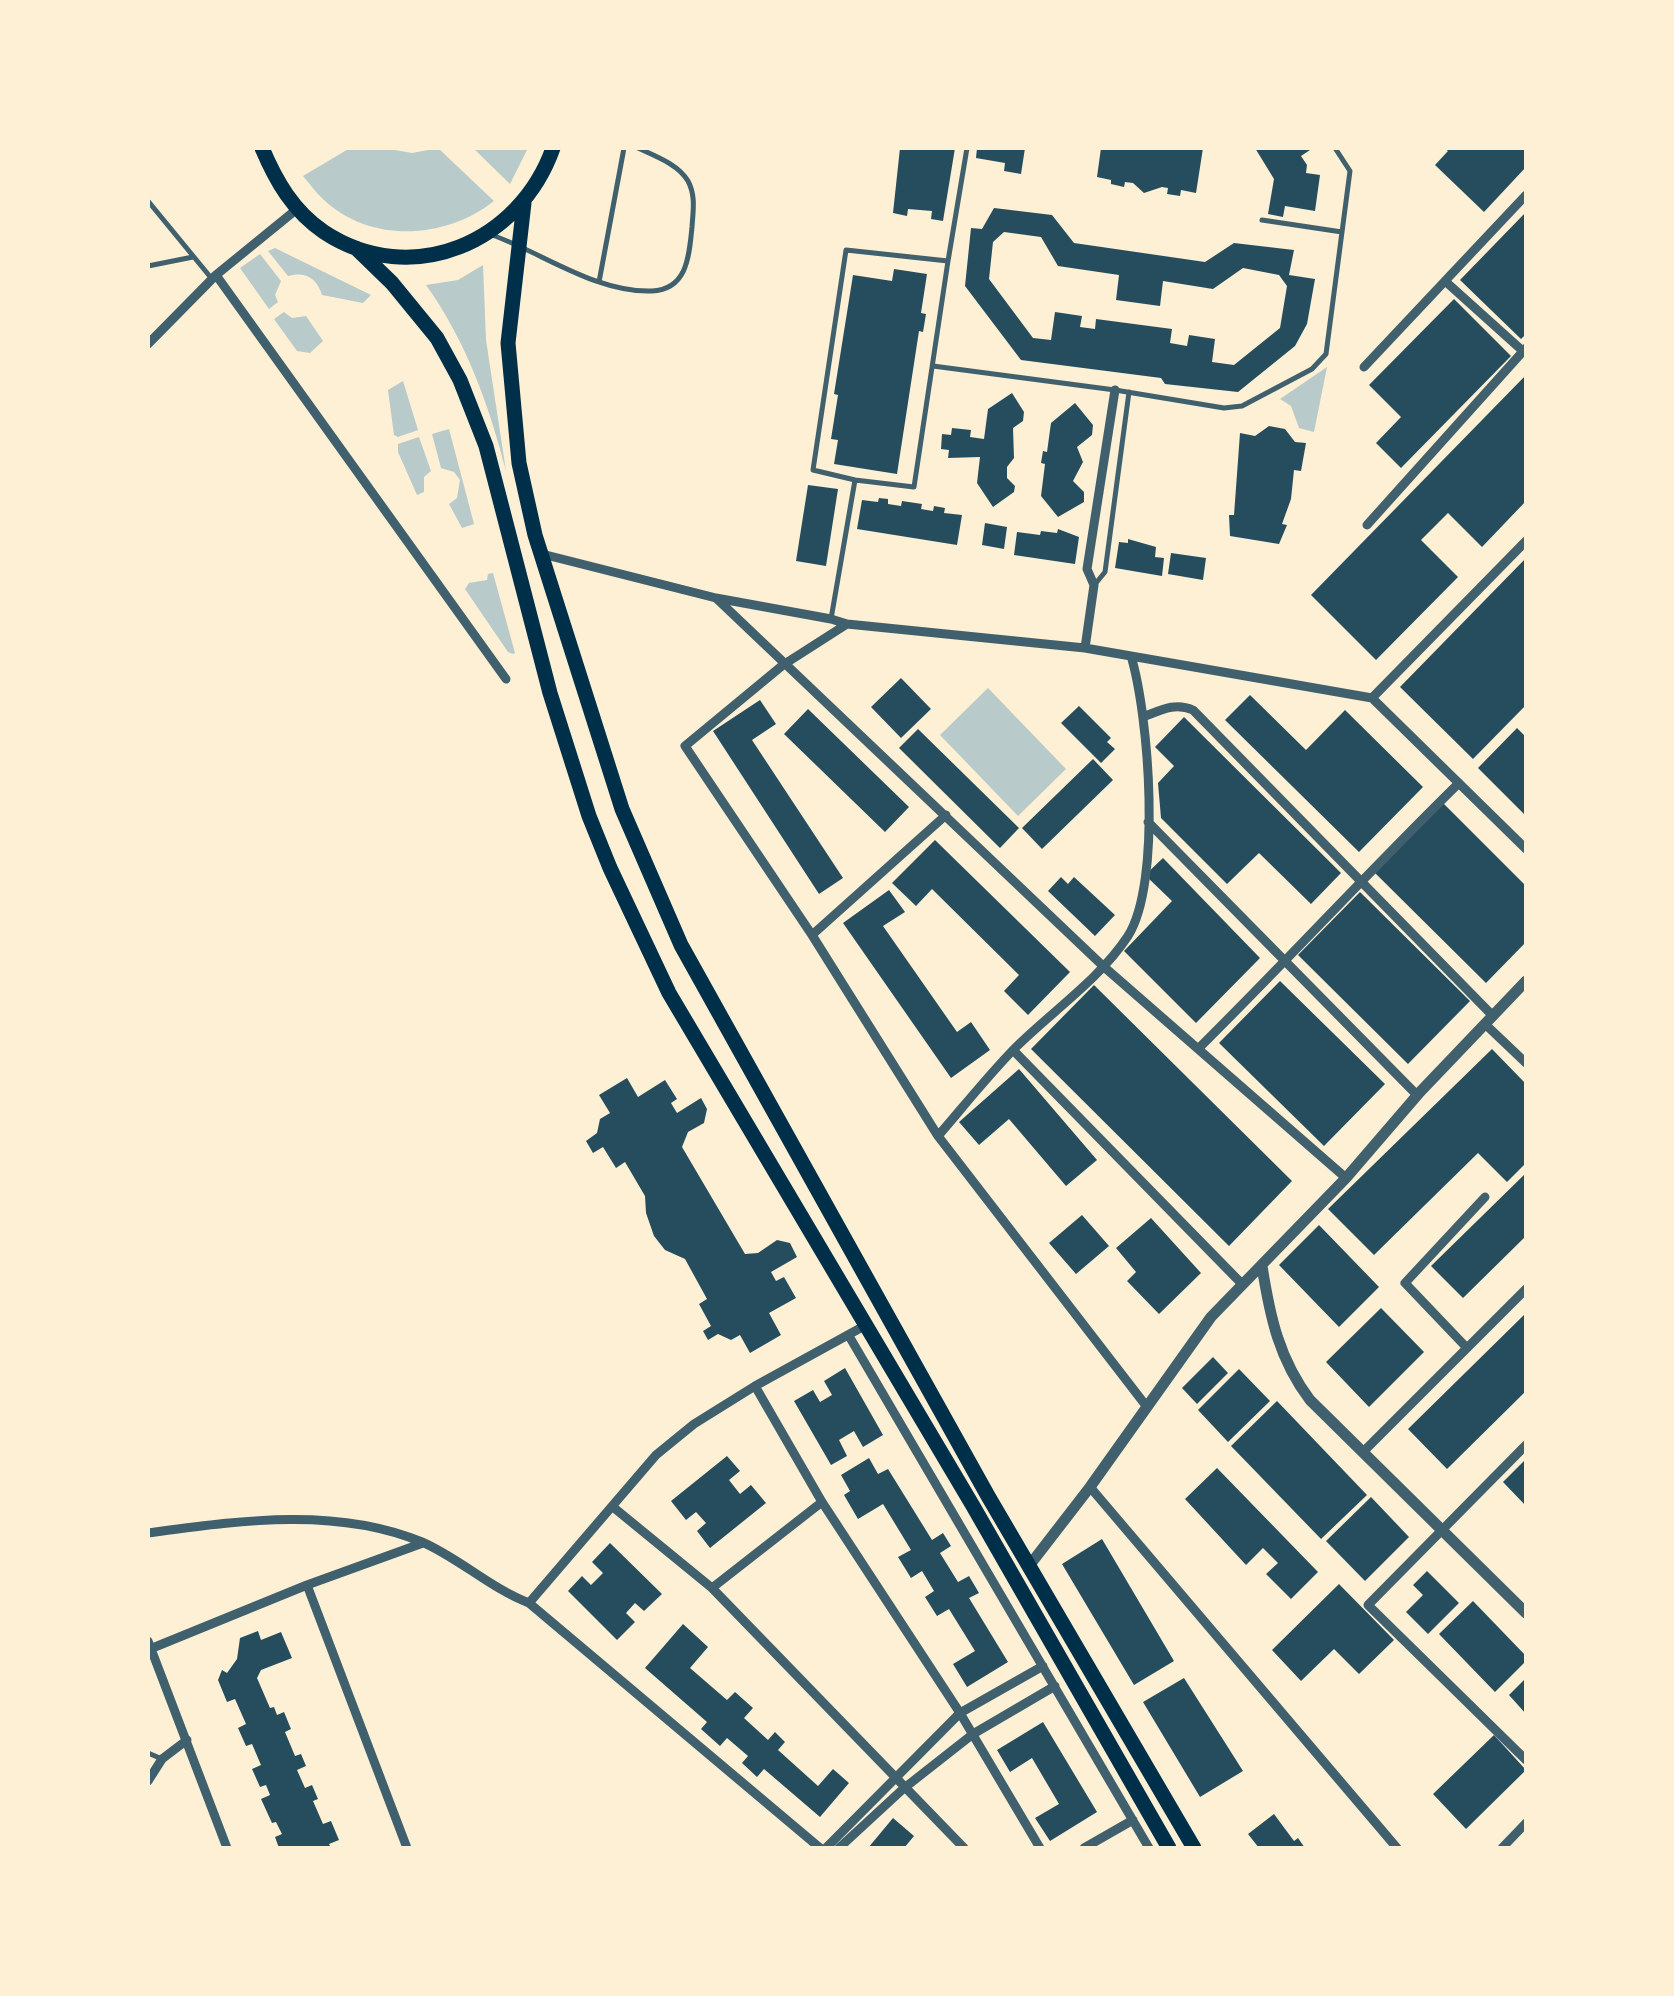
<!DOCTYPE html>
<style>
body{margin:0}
#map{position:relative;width:1674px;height:1996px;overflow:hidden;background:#fdf0d5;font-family:"DM Sans",sans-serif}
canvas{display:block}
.frame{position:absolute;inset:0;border:150px solid #fdf0d5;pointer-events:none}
</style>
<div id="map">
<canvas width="1674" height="1996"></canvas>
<div class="frame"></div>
</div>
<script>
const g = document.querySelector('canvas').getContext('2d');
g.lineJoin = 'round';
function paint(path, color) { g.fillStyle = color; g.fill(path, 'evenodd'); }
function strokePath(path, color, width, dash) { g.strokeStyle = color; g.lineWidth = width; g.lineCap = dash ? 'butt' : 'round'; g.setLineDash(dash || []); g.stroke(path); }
paint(new Path2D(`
 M350,148H383L412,153L438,148L494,201C446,239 371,244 324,200C316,193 310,184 303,176Z
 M473,148H528L510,184Z
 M275,248L371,295L363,303L322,295C317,278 305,271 288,276L268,251Z
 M260,254L281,281L275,295L278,302L269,309L240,268Z
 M483,265L486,340L506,471C489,405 466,341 426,285L458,280Z
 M284,312L292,318L306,316L323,341L310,353L297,351L274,319Z
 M1327,367L1314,432L1299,428L1291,406L1280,399Z
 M403,381L418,430L398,437L394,435L388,390Z
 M449,429L474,524L462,528L449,504L457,498L460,480L454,472L441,468L432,434Z
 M419,437L431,471L424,477V492L417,495L398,452V444Z
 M493,573L515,653L513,654L508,652L465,589L469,583L487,580L488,574Z
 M988,688L1066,769L1018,816L940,735Z`), '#b9caca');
paint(new Path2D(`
 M900,148H955L943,221L931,219L932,211L908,209L907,216L893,213Z
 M977,148H1025L1021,174L1004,171L1005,163L976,158Z
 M1101,148H1203L1196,193L1181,190L1180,196L1167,194L1168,188L1162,187L1144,193L1133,183L1125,182L1124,187L1111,184V180L1097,177Z
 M1255,148H1313L1301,156L1307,165L1306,173L1320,175L1315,211L1285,206L1283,217L1268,214L1274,179Z
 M1444,148H1526V167L1484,212L1435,165L1448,151Z
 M994,208L1052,215L1074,243L1205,262L1234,243L1294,250L1289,275L1315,279L1307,324L1295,346L1238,392L1165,384L1161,378L1021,360L965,286L971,228L982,229ZM1004,232L1041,237L1058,266L1119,275L1116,300L1160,306L1163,281L1213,289L1243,268L1279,275L1287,286L1280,328L1234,365L1212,362L1215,339L1189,335L1187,346L1170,343L1172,329L1096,319L1095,329L1080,327L1082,316L1055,312L1051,340L1033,338L989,279L993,242Z
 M1526,212V334L1521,339L1460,280Z
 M894,269L927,274L921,313L926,314L923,332L919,331L897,474L834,464L838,440L831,439L838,395L834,394L853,275L892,281Z
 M1454,299L1511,356L1401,468L1376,443L1401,417L1369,385Z
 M1526,375V501L1482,547L1448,513L1421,540L1458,577L1376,660L1311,595Z
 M1012,393L1024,412L1023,421L1013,428L1014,458L1007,467V478L1015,486L1014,492L993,507L977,483L980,457L948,458L949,450L941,449L942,434L951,435L952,428L971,430L970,437L984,439L988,409Z
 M1075,403L1093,425L1092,435L1077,447L1083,462L1073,481L1084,492V502L1058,517L1041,496L1045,464L1041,463L1043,451L1047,452L1051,423Z
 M1269,426L1285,429L1295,442L1306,443L1301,471L1294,470L1291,499L1282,524L1287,525L1279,544L1230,536L1229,515H1234L1240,433L1255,436Z
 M808,485L838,489L826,566L796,561Z
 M879,498L888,499V504L901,506L902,501L922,504L921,509L933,511L934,506L945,508L944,513L962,515L957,545L857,529L862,500L878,502Z
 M985,523L1007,527L1004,549L982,545Z
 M1058,529L1079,537L1075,564L1014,555L1017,532L1040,535L1041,531L1057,533Z
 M1128,539L1156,547L1155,557L1164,558L1162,576L1115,568L1119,542L1128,543Z
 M1171,553L1206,558L1203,580L1168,574Z
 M1526,558V705L1473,759L1400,687Z
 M901,678L931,709L901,738L871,707Z
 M1250,695L1306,750L1345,710L1423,787L1359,852L1225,720Z
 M760,700L776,724L752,740L843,878L819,894L713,731Z
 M1079,706L1111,738L1107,742L1115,749L1101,763L1061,723Z
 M808,709L909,807L885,832L784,734Z
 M1184,717L1341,873L1311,904L1259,853L1227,884L1161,818L1158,783L1174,766L1155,747Z
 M1517,728L1526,737V816L1478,768Z
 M918,729L1019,828L1000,848L899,748Z
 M1093,759L1113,780L1042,849L1022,828Z
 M1443,803L1526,886V942L1486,983L1375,873Z
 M935,840L1070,972L1028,1015L1004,991L1019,975L932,889L916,906L892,883Z
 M1163,858L1260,958L1196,1023L1124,951L1172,901L1145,875Z
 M1061,877L1068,884L1074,877L1115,915L1095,936L1048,891Z
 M889,890L905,912L883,926L957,1032L971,1022L990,1050L951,1078L843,923Z
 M1360,892L1470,1001L1408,1064L1298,955Z
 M1280,981L1385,1084L1324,1146L1219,1043Z
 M1094,985L1292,1181L1229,1246L1031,1049Z
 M1492,1049L1526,1084V1163L1507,1182L1478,1153L1374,1255L1328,1209Z
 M1019,1069L1097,1160L1066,1186L1009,1119L979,1145L959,1122Z
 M627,1078L638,1097L665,1080L677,1099L671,1103L677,1113L701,1098L707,1109L704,1123L688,1132L682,1147L745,1254L758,1253L777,1240L790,1243L797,1257L771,1272L776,1281L784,1277L796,1298L769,1313L781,1335L750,1353L740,1335L731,1340L718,1334L708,1340L703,1331L711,1326L699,1304L707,1299L685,1259L665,1250L654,1236L646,1213L645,1196L625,1162L616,1168L603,1147L593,1153L586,1141L597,1133L600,1119L610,1113L599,1095Z
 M1526,1173V1236L1463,1298L1431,1266Z
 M1082,1215L1109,1246L1076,1274L1049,1243Z
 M1151,1218L1201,1273L1159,1314L1127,1281L1136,1272L1116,1248Z
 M1319,1225L1379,1287L1339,1327L1279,1265Z
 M1381,1308L1424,1352L1369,1407L1326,1362Z
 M1526,1313V1391L1447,1469L1408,1429Z
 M1213,1357L1228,1373L1197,1404L1182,1388Z
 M845,1368L883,1435L863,1447L854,1431L839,1440L847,1456L831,1465L794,1401L813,1390L820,1402L832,1395L824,1381Z
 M1239,1369L1270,1401L1228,1442L1198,1410Z
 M1277,1401L1367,1495L1321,1539L1231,1446Z
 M727,1456L740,1471L729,1480L740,1494L751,1485L766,1503L710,1548L697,1531L706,1523L696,1512L686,1520L671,1501Z
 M869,1458L878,1474L888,1469L932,1540L943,1533L951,1546L940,1553L958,1582L969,1576L979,1593L969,1598L1008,1662L967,1687L953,1664L975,1651L949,1609L937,1616L925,1597L934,1591L922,1571L911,1578L898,1557L911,1550L883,1504L858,1519L844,1495L850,1491L841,1475Z
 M1526,1459V1506L1503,1482Z
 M1217,1468L1318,1572L1291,1599L1266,1574L1278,1563L1263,1548L1246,1565L1185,1499Z
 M1371,1497L1409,1537L1365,1581L1326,1541Z
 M1102,1539L1174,1661L1134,1685L1062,1564Z
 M610,1543L662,1594L644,1611L635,1603L626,1613L635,1622L617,1640L568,1591L582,1576L591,1585L603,1573L592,1562Z
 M1427,1571L1459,1603L1428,1634L1406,1612L1423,1595L1413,1585Z
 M1339,1584L1394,1640L1359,1674L1334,1649L1301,1681L1272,1650Z
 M1473,1601L1526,1656V1661L1495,1692L1439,1634Z
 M683,1624L708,1647L690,1668L727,1700L735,1692L753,1708L744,1718L768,1740L775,1732L785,1742L778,1750L818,1786L833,1769L849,1783L820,1817L764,1769L757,1777L742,1763L748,1756L727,1738L720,1746L701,1729L707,1722L645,1668Z
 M258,1631L261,1640L281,1632L292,1658L261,1670L257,1678L270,1708L274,1707L277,1715L284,1712L291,1729L285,1732L295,1756L301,1754L306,1766L297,1770L305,1788L312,1785L318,1799L313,1801L323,1824L331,1821L339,1840L329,1844L331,1848H279L275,1837L282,1834L276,1822L272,1823L261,1799L270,1795L266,1785L260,1787L252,1769L261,1765L252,1744L246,1746L238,1728L246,1724L235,1699L227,1702L218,1680L222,1670L227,1673L237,1659L240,1638Z
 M1184,1678L1243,1771L1200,1797L1143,1702Z
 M1526,1678V1714L1509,1695Z
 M1043,1722L1097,1812L1050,1841L1035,1818L1059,1804L1032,1758L1010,1772L997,1750Z
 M1494,1735L1526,1770L1466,1829L1433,1794Z
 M1274,1814L1294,1841L1298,1838L1305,1848H1259L1248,1834Z
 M893,1818L914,1836L904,1848H868Z`), '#264d5e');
strokePath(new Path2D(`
 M148,201L212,279
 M1262,220L1342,232
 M492,235C543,253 596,293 652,291C688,289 689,255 692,227C693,211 696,196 688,181C678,164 655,156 638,148
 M948,261L967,148
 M148,266L193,257
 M599,282L624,148
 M933,366L1115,390L1224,408L1242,406L1312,369L1326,354L1350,171L1335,148
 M1096,583L1105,572L1129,392
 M831,619L855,480L914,487L948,261L846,250L813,470L855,480
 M148,1753L162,1759`), '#3f606c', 5);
strokePath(new Path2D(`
 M216,275L506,679
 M1445,281L1525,353
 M148,344L216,275L297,209
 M1364,367L1526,195
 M1367,525L1526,348
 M542,554L716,598L831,619L847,624L1085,648L1372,698L1526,541
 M716,598L1103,966L1346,1178
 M847,624L783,665L685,746L812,935L938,1136L1147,1407
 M1085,648L1094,585L1087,569L1115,390
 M1372,698L1526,849
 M1143,717C1161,710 1175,702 1193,710L1493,1016
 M1148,822L1417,1095
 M812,935L946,815
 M1485,1024L1526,1063
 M1198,1049C1286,962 1370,870 1459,783
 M1013,1050L1242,1284
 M938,1136C963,1107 987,1077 1014,1049C1051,1012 1099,980 1128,936C1162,882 1149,716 1131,656
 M849,1336L1149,1848
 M1467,1348L1405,1283L1485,1197
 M755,1386L822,1502L960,1713L1040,1848
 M1526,1445L1368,1605L1526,1760
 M1363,1452L1526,1289
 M1090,1487L1397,1848
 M613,1507L712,1588L964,1848
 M148,1533C237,1521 335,1506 422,1542C459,1558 490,1588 529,1603
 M307,1585L407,1848
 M712,1588L822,1502
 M148,1641L227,1848
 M150,1649L307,1585L423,1543
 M148,1781L162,1759L187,1740
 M820,1848L529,1603L656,1455L694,1424L755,1386L866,1325
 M826,1848L960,1713L1043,1666
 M839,1848L903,1789L973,1734L1055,1686
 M1084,1848L1133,1820
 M1502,1848L1526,1823`), '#3f606c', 9);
strokePath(new Path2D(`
 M1262,1266C1270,1317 1279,1359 1310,1400L1526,1613
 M1029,1566L1090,1487L1211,1317L1346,1178L1420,1092L1526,981`), '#3f606c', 11);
strokePath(new Path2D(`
 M262,148C276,181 293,211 324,232C412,290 520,242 553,148
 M524,203L508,343L519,463L535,535L622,809L681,945L988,1496L1194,1848
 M356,248L392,283L437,338L460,380L486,446L550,693L589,816L610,868L669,993L973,1506L1169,1848`), '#003049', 15);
</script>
